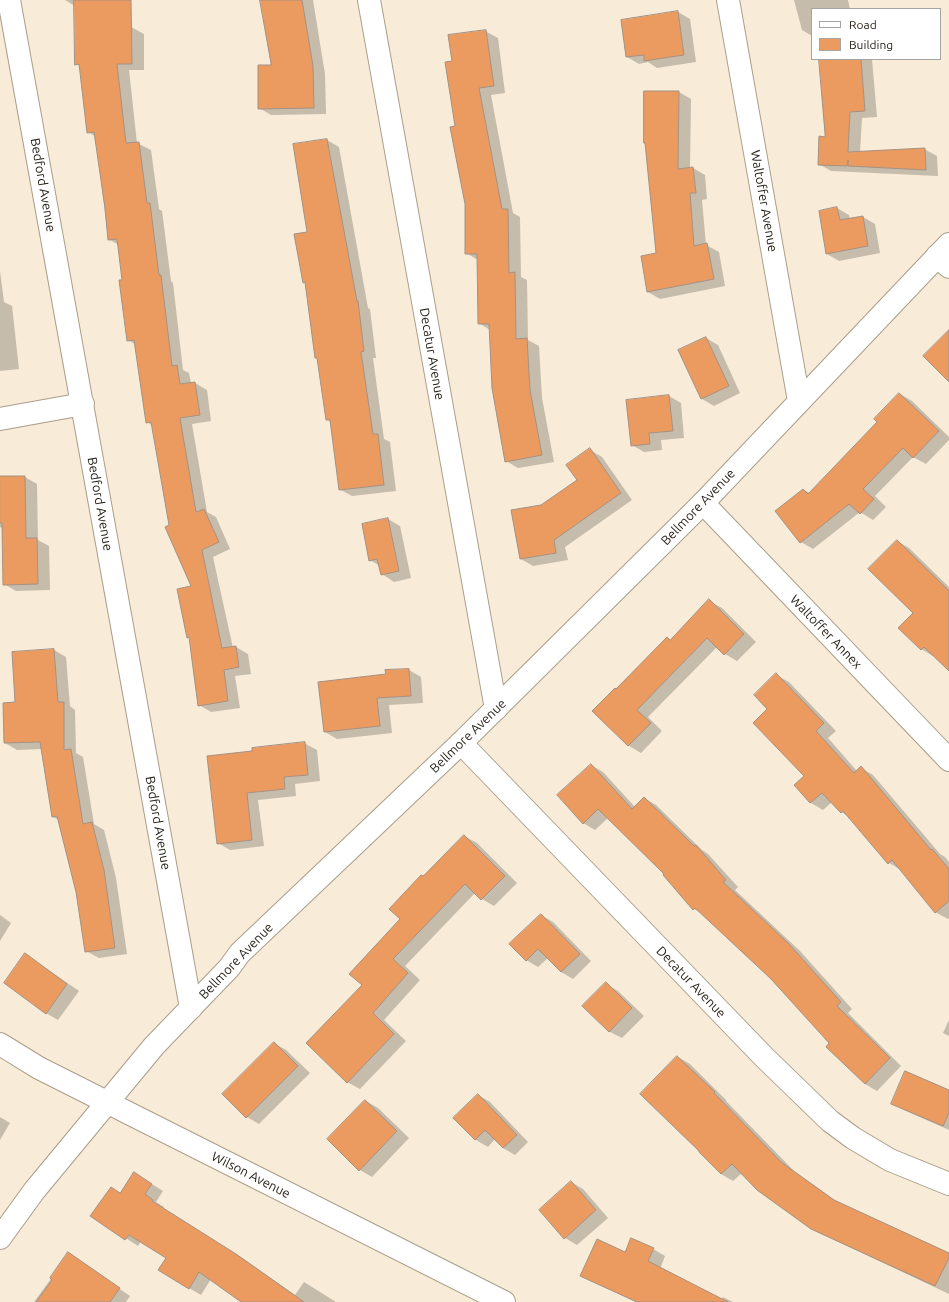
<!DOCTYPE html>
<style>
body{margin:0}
#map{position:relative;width:949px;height:1302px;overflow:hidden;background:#f8ebd7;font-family:Ubuntu,sans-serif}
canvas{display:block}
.legend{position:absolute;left:811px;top:8px;width:130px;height:52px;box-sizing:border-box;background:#fff;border:1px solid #a7a5a2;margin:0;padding:5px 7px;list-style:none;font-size:12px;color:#231f17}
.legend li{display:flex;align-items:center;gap:8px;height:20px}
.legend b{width:20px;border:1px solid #a7a5a2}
</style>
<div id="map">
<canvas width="949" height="1302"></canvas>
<ul class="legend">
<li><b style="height:5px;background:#fff"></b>Road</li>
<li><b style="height:11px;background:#eb9b5f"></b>Building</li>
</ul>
</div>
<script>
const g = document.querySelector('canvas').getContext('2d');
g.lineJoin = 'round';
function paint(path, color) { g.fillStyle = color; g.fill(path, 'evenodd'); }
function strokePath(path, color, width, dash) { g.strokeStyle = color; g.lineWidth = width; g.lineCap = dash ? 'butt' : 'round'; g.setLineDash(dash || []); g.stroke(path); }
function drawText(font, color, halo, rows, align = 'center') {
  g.font = font + ' Ubuntu,sans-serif'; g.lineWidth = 3.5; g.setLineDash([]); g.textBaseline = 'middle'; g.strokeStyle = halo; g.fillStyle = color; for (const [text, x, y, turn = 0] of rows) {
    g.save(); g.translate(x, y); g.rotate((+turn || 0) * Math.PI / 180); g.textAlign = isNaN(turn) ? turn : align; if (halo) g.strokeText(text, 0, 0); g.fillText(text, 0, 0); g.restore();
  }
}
paint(new Path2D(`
 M65,0H113L131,27L144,34V70H129L137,143L151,150L159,209L162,211L171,281L173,283L183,370L189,373L191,383H195L207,390L211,421L192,424L207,512L216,517L230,549L213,557L233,648L236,647L248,654L251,674L235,676L240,708L211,712L199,705L190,638L188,637L193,586L170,526L153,426L147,422L136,345L128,340L119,245L108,239L96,137L88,132L80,66L76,64L75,6Z
 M261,0H313L325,74L326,114L271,115L259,108L272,66Z
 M794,0H848L850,9H812V36L802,30Z
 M678,12L690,19L696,62L657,68L648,62L639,64L627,57Z
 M485,31L498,38L505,93L491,95L513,213L520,217L521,277L527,280L528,340L539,346L542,398L554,462L518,468L506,461L490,330L479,323L478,260L466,253V203L456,127L453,62Z
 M820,59H872L877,117L862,118L860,153L924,149L937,156L938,176L831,171L819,164L826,138Z
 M679,92L691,99L690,169L693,168L705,175L707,199L702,200L706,245L719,252L725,286L660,299L648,292L657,254Z
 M327,140L339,147L368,308L370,309L376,358H373L384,439L390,442L396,491L352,496L339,489L332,422L327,420L318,359L316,357L306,283L304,282L308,233L294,145Z
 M837,208L849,215L850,219L863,217L875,224L880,253L839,261L827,254Z
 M0,271L4,302L12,306L19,369L0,371Z
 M706,338L718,345L740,393L714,406L702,399Z
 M900,394L912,401L949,437V440L926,464L913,457L875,496L886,507L873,520L860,512L813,549L801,542L777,511L804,490L810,493L878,422Z
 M669,396L681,403L684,438L661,440L662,450L644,452L632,445Z
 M590,450L602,457L632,500L565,547L568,560L533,566L521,559L541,506L578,480Z
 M0,477H25L37,484L38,540L49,546L50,590L16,591L4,584L3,529L0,527Z
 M388,519L400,526L411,578L394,582L382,574L380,566L370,560Z
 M897,541L909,548L949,587V670L934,656H933L921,649L915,613Z
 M709,601L722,608L756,642L737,661L725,654L717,647L648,717L662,731L641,753L629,746L594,711L671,641Z
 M54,650L66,657L70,706L75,710L76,753L83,757L94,824L104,830L116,878L127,954L99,958L86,951L77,891L59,820L53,817L42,749L17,750L5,743L16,703L13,652Z
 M409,670L421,677L423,703L389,705L392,733L337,739L325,732L387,675L386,671Z
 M776,675L789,682L836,731L828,738L857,771L861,768L873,775L940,854L945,857L949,862V918L948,919L935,912L901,870L889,863L850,817L841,812L832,802L823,810L811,803L795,785L806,776L769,709Z
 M304,743L317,750L320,781L295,784L296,796L258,800L264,846L230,850L218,843L253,752Z
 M591,765L603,772L635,807L644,798L656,805L702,850L708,854L738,887L735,890L800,951L852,1009L848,1013L901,1066L877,1091L865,1084L772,978L703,914L694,909L665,874L608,818L595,830L583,823Z
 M464,836L477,843L517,883L494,906L482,899L475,893L405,966L420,980L384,1020L406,1041L360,1089L347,1082L363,985L401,919Z
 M0,915L11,923L0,941Z
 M541,915L553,922L591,961L573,979L561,972L548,958L538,967L526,960Z
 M25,955L37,962L79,991L58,1020L46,1013Z
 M606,984L618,991L644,1016L622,1038L610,1032L584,1006Z
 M949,1020V1036L943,1033Z
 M274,1043L286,1050L310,1073L259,1124L247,1117L224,1094Z
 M678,1057L690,1064L726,1100V1101L794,1171L840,1204L949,1255V1294L824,1235L811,1228L742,1173L733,1181L721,1174Z
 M949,1091V1130L904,1110L892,1103Z
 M478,1095L490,1102L528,1142L515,1155L503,1148L495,1139L488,1147L476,1140L455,1118Z
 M366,1101L378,1108L409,1138L372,1177L360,1170Z
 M0,1117L10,1123L0,1140Z
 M134,1173L163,1191L156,1202L164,1207L163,1209L248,1262L295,1295L304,1282L336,1302H243L211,1279L201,1295L189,1288L167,1258L141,1241L138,1246L92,1216L121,1193Z
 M571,1182L583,1189L608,1218L577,1245L565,1238L540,1210Z
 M653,1249L665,1256L660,1269L721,1300L723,1297L733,1302H636L593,1282L581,1275L625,1253Z
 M69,1254L130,1296L126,1302H34Z`), '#0003');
const building = new Path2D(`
 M74,0H131L132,64H117L126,143L139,142L147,203H150L159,275H161L172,366L177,365L180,384L195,382L200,415L180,418L196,512L204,509L219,542L202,550L222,648L236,646L239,667L224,670L228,701L198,706L189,637L187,638L177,589L191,586L165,527L169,525L151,422L146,423L134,340L127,341L119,280H122L117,239L108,240L105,208L94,132L87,133L79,64L75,65Z
 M260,0H302L313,66L314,108L258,109V65H271Z
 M678,11L684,55L644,61V55L626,57L621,20Z
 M486,30L494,86L479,88L502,209H508L509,273L515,272L516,339L527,338L530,390L542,455L505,462L492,388L489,324H478L477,254H465V204L450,127L455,126L445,62L452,61L448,35Z
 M819,59H861L865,111L850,112L848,152L925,148L926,170L848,166V160L847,166L818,165L819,136L825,137Z
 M644,91H679L678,169L693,167L696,193H690L694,246L707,243L714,279L647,292L641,256L656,253L645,143H644Z
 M327,139L357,301H358L364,351L361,352L373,434H378L384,485L339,490L330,420H326L317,358H315L305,282L303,283L294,234L307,232L293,144Z
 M837,207L840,220L863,216L868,246L826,254L819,211Z
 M949,330V382L923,356Z
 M706,337L729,386L701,399L678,350Z
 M899,393L939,431L913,458L903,448L863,489L874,499L860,514L849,504L800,543L775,511L803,489L808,494L877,422L874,419Z
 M669,395L673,431L649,433L650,444L631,446L626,400Z
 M590,448L621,493L554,540L556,553L520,559L511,510L541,505L577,480L566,465Z
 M0,476H25L26,538H37L38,584L3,585L2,523H0Z
 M388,518L399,571L381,575L377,559L369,561L362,524Z
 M897,540L949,591V671L924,647L921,650L898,628L913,613L868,569Z
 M709,599L744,634L724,655L707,638L637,710L651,723L628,746L592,711L615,688L616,689L667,637L670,640Z
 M54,649L58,702H64V750L71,749L83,824L92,822L104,870L115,948L85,952L76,892L57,816L52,817L40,742L4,743L3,703L15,702L12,652Z
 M409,669L411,696L377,698L380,726L324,732L318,682L386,674L385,670Z
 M776,673L824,723L816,731L854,773L861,766L931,850L932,849L949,869V901L935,913L892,860L888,864L843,811L841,813L822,793L810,803L794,785L804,776L753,723L767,709L754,695Z
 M305,742L308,775L284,777L285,789L247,793L252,840L217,844L207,756L252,751V748Z
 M591,764L632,809L644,797L694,846L696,845L726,880L723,882L788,943L841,1002L837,1006L890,1058L865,1084L826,1047L829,1043L771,979L695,908L693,910L663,875L664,874L598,809L583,824L557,795Z
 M464,835L505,876L481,900L465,884L393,959L408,973L373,1013L394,1034L347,1083L306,1043L362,985L349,974L400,919L389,909L421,875L423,876Z
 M541,914L580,954L561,972L538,949L526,961L509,944Z
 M25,953L67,984L46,1014L4,983Z
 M606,982L632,1008L609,1032L582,1006Z
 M274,1042L298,1066L246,1118L222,1094Z
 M677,1056L715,1092L714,1093L781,1162L834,1200L949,1253V1258L935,1286L811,1229L757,1190L732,1164L721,1174L699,1152V1151L640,1094Z
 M905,1071L949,1090V1113L943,1126L891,1104Z
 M478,1094L517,1135L503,1148L485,1130L475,1140L453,1118Z
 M365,1100L397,1131L359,1171L327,1139Z
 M134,1172L152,1184L145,1194L153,1200L152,1201L236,1254L304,1302H241L199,1272L189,1289L158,1270L166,1258L129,1235L125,1240L90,1216L111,1187L120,1193Z
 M571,1181L596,1210L564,1239L539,1210Z
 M631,1238L654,1248L648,1261L728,1302H637L580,1276L597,1239L625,1252Z
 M68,1252L120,1288L110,1302H36L52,1280L50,1278Z`);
paint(building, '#eb9b5f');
strokePath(building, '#a49183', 1);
const minor = new Path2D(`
 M9,0L191,1008
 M369,0L496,709
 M728,0L799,401
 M937,256L949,267
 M0,419L83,404
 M703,503L949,760
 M461,743L764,1057L830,1121L853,1138L890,1160L949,1184
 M0,1044L39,1068L504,1302`);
const secondary = new Path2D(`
 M0,1238L34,1191L154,1046L229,968L240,953L461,743L703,503L949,244`);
strokePath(minor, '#a99e8b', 24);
strokePath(secondary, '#a99e8b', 24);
strokePath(minor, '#fff', 22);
strokePath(secondary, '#fff', 22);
drawText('13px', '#231f17', '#fff', [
 ["Bedford Avenue",43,185,80],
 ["Waltoffer Avenue",764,201,80],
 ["Decatur Avenue",432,354,80],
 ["Bedford Avenue",100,504,80],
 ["Bellmore Avenue",698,507,-46],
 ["Waltoffer Annex",826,632,46],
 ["Bellmore Avenue",468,736,-44],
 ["Bedford Avenue",158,823,80],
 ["Bellmore Avenue",236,961,-46],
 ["Decatur Avenue",691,982,46],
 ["Wilson Avenue",251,1175,27]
]);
</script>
